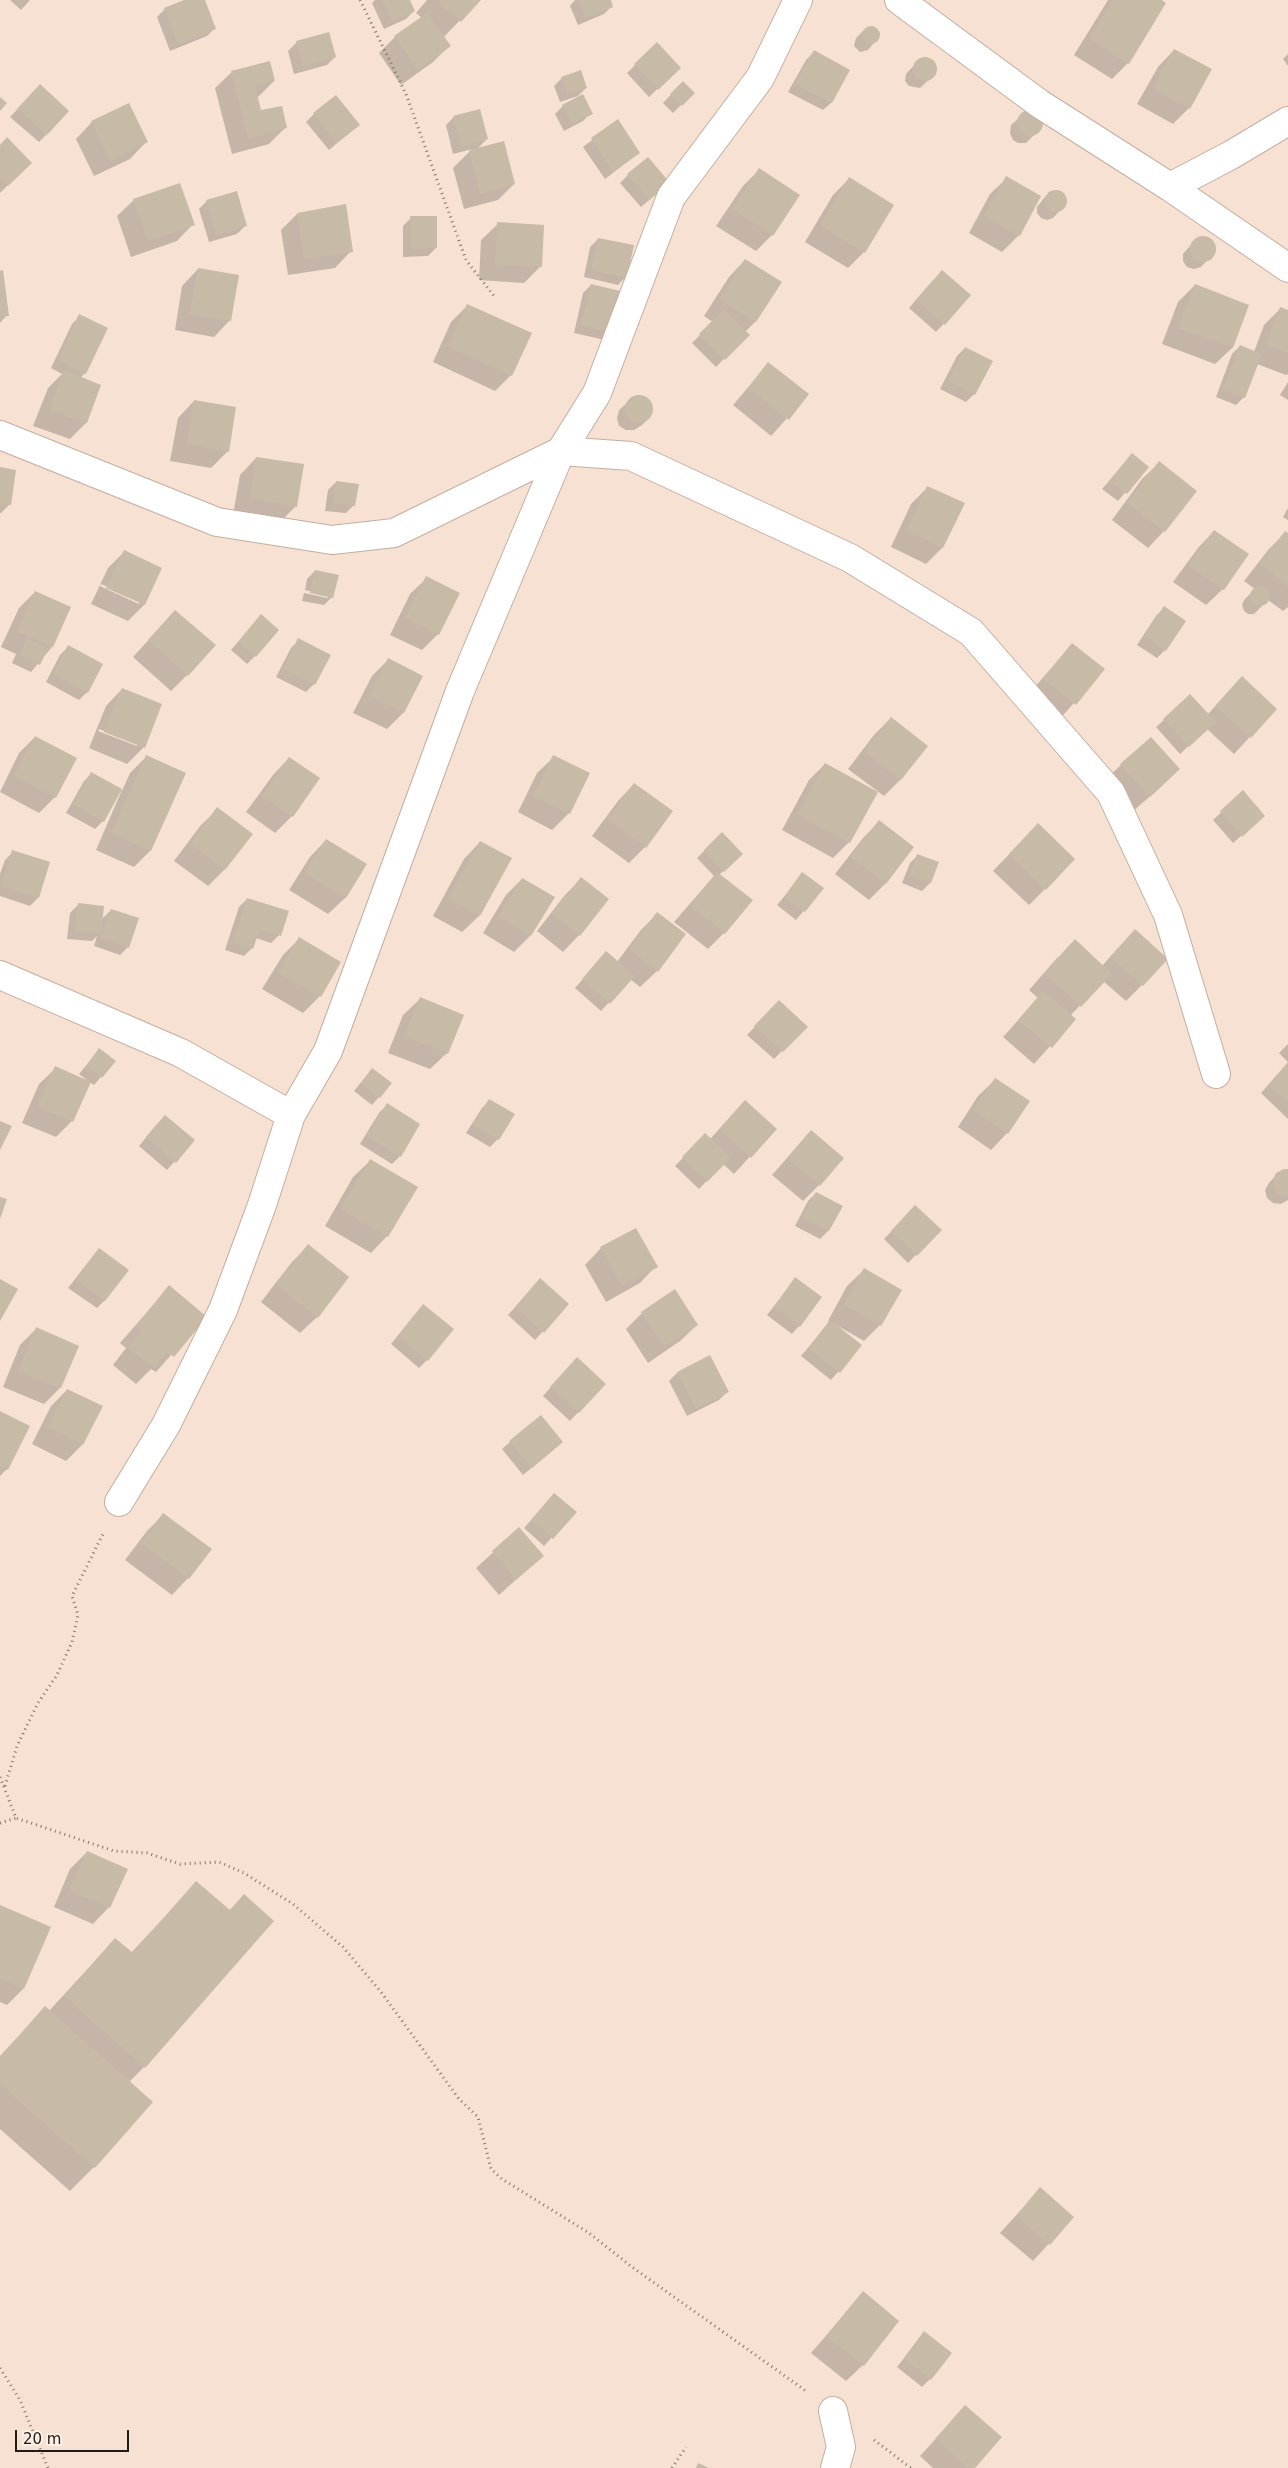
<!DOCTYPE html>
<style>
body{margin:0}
#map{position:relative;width:1288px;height:2468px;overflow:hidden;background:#f7e1d2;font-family:"DejaVu Sans",sans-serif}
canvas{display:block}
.scale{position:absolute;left:15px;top:2430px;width:114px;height:22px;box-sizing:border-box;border:2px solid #221a15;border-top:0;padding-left:6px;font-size:15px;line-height:18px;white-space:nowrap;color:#221a15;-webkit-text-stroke:4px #fdf0e7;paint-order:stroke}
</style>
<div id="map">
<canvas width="1288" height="2468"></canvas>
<div class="scale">20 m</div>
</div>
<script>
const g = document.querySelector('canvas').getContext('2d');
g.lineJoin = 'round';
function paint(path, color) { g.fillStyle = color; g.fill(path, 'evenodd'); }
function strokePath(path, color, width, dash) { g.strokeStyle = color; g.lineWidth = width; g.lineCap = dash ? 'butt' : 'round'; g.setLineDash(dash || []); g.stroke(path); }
paint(new Path2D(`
 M10,0H30L21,10Z
 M187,0H204L215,28L207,36L170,51L157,17L165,9Z
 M375,0H409L414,11L406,19L384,29L372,3Z
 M427,0H479L443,38L449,46L433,62L401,85L379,53L395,37L422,18L416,13Z
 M575,0H610L612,6L604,14L578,25L570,6Z
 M1108,0H1160L1128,63L1112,79L1074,55Z
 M871,27H875L879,35L878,38L868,50L860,52L854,46L856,38L864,30Z
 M328,34L335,57L327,65L294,74L288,51L296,43Z
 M657,44L679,68L649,97L627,73Z
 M1174,50L1189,108L1173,124L1137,104L1158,67Z
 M814,52L848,71L831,103L823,110L788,92L806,60Z
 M1288,54V66L1283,59Z
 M924,58L930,59L934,63L936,70L934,75L920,88L909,86L905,81L906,74L918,61Z
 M232,72L274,81L257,98L261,112L285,128L269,144L232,154L215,88Z
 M562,78L586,88L578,96L560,102L554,86Z
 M683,82L693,93L673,113L663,103Z
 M32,94L46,135L39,142L10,117Z
 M563,106L591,113L583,121L564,131L555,114Z
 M1033,111L1042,121L1040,129L1026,143H1018L1013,140L1010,133L1011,125L1026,112Z
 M314,114L350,132L329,150L306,122Z
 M454,117L487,139L476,150L514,184L498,200L464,209L453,168L472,149L453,154L446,125Z
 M617,121L639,153L605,179L583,147Z
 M92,122L146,142L130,159L94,176L76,139Z
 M0,146L30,163L0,193Z
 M759,170L772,235L756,251L716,226L743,186Z
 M628,175L660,191L641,207L620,183Z
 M1007,178L1040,197L1019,235L1002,252L969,233L990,194Z
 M849,179L864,252L848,268L805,242L833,195Z
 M1056,190L1062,192L1066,197V204L1053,218L1047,220L1041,218L1037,213V207L1049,192Z
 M134,200L193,224L177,241L131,257L117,216Z
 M207,201L245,226L237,234L209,242L199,209Z
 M297,214L351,251L335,268L288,275L281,230Z
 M411,218L436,248L428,256L403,257V226Z
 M498,224L541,266L524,283L479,280L481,240Z
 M1203,237L1210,239L1215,245L1214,253L1201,267L1194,269L1187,267L1183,261V254L1196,239Z
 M598,239L633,246L626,277L618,285L584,277L590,247Z
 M745,260L780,283L755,322L745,332L748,334L716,367L692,343L713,322L704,316L729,277Z
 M198,269L230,320L214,337L175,330L182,286Z
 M0,272L7,315L0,323Z
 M934,279L970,295L936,332L909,308Z
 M591,285L613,332L605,340L574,333L583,293Z
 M1195,285L1247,305L1232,348L1215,364L1162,344L1178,302Z
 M468,305L511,375L495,391L433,362L451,322Z
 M1281,308L1288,311V374L1286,375L1257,364L1244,397L1236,405L1216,397L1232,354L1240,346L1254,352L1264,325Z
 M80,316L85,373L80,378L86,423L70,439L33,426L48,388L62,374L51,368L72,324Z
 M965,348L991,362L974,394L966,402L940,389L957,356Z
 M768,364L808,395L771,436L733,405Z
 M1288,382V400L1280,395Z
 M635,396H643L650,401L652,409L650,417L642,425L634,430H626L619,426L617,418L619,410Z
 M194,401L228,451L211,468L170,461L178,418Z
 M1132,455L1147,467L1118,501L1102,489Z
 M256,458L296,506L279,523L233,515L240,475Z
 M1159,463L1164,531L1148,548L1112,520L1142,479Z
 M0,469L9,505L1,513H0Z
 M336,482L354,505L346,513L325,511L328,490Z
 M927,488L942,548L926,564L891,547L911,504Z
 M1288,508V520L1283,517Z
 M1214,531L1247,554L1223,589L1206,605L1173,582L1198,548Z
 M1285,533L1288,535V607L1283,611L1268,600L1254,614H1248L1244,611L1242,605L1244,600L1255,589L1244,581L1269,549Z
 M124,552L161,569L144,605L128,621L91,604L108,568ZM101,584L139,601V604L100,586Z
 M315,571L332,597L324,605L302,601L304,593L328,598V596L305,590L307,579Z
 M427,578L438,634L422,650L390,635L410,594Z
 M35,592L70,608L52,647L31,672L12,663L16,654L1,647L19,608Z
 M1164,608L1165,650L1157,658L1137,645L1156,616Z
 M175,611L187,675L171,691L133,657Z
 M253,624L255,656L247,664L231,650Z
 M299,640L314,684L306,692L276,677L291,648Z
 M1072,644L1104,669L1058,721L1028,695Z
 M68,647L87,692L79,700L46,682L60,655Z
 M388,660L421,677L403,713L387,729L353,713L372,676Z
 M1242,678L1276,709L1234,754L1207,729L1180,754L1156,727L1164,720L1207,715Z
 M122,689L144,747L127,764L89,748L106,706ZM99,729L137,744V746L98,731Z
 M891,718L926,746L900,780L884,796L848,769L874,735Z
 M35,737L55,797L39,813L0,792L19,753Z
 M146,757L185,773L150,851L134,867L96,850L121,792L120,791L103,821L95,829L66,813L84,781L91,774L122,791L130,773Z
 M554,757L569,813L552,830L518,812L537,773Z
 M289,758L318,779L292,816L275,833L246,812L273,775Z
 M825,764L849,842L833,858L782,830L809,780Z
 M1121,765L1162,786L1132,812L1104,781Z
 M634,784L645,847L629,863L592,836L618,801Z
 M1243,792L1256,823L1233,843L1213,820Z
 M218,809L251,834L224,870L208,886L174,861L201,825Z
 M879,822L912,847L885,884L869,900L835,874L863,838Z
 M722,833L741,854L719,875L724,933L708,949L674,922L714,876L697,858Z
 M326,840L365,864L345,898L328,914L289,890L310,857Z
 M1022,841L1045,889L1029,905L993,871Z
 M480,842L510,858L479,916L462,932L433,916L464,859Z
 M13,852L38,898L30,906L0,896V874L5,860Z
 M918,855L937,863L930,883L922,891L902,883L910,863Z
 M803,874L822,889L796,920L777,905Z
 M522,879L530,936L514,952L483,933L506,895Z
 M581,879L607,899L579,935L563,952L537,931L565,895Z
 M247,899L279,935L271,943L256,938L252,948L244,956L225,950L239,907Z
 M78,905L101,920L111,910L128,947L120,955L94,946L97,936L92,941L67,939L70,913Z
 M657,914V971L640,987L630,979L601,1011L575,988L599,961L617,962L641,930Z
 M299,939L339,962L320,996L303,1013L262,989L283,955Z
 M1119,947L1142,985L1126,1001L1103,981L1070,1016L1074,1019L1034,1064L1003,1037L1038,998L1029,990L1058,957L1102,966Z
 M420,999L447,1053L430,1069L388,1053L403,1015Z
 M779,1002L806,1027L774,1059L747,1035Z
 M1288,1044V1062L1279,1053Z
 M99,1050L114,1061L94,1085L89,1082L72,1121L56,1137L22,1123L39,1084L56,1068L88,1081L79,1074Z
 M1288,1063V1119L1261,1093Z
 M372,1069L379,1097L372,1105L354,1091Z
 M995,1080L1007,1133L991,1150L958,1127L978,1096Z
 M490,1100L498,1139L490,1147L466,1133L482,1108Z
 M745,1102L775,1129L734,1174L723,1164L699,1189L675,1166L705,1135L710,1139Z
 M387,1105L400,1156L392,1164L360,1144L379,1113Z
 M157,1124L193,1141L167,1170L139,1146Z
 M811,1131L819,1185L803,1201L772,1175Z
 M370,1161L387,1236L371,1253L325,1226L353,1177Z
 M1288,1170V1200L1281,1204L1273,1203L1267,1198L1265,1190L1269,1183L1277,1174Z
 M816,1193L841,1206L828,1231L820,1239L795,1226L808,1201Z
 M907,1215L940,1230L908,1263L884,1239Z
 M308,1246L317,1317L300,1333L261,1302L292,1262Z
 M601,1248L656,1266L640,1283L606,1302L585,1265Z
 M99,1249L105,1300L97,1308L68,1288Z
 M864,1270L880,1325L864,1341L838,1326L860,1346L831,1380L801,1356L830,1322L828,1321L847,1286Z
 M795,1279L799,1326L792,1334L767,1315Z
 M169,1287L205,1317L156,1372L151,1369L136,1384L113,1365L126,1348L120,1343Z
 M533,1288L567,1304L535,1340L508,1315Z
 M642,1313L697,1325L680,1341L648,1363L626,1329Z
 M415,1314L427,1360L419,1368L391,1344Z
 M36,1329L78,1346L60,1388L44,1404L3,1387L20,1345Z
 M710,1357L727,1392L719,1400L687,1416L669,1381L677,1373Z
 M569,1367L604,1384L570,1421L543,1396Z
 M67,1390L82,1445L66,1461L32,1444L51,1406Z
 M0,1413L7,1469L0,1476Z
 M510,1442L553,1450L523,1475L502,1449Z
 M546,1503L575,1512L544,1546L524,1528Z
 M163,1515L188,1578L172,1595L125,1560L147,1531Z
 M519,1529L542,1556L499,1595L476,1568Z
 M87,1852L109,1907L93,1924L54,1907L70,1869Z
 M197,1882L229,1911L244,1896L144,2067L129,2082L94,2167L70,2191L0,2129V2056L45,2008L49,2011L115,1939L131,1953Z
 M0,1906L23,1989L7,2005L0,2002Z
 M1040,2189L1073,2217L1033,2261L1000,2233Z
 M863,2293L898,2321L863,2365L846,2381L811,2353Z
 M924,2333L930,2379L922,2387L897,2367Z
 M965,2407L974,2468H933L920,2456Z`), '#0003');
paint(new Path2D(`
 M184,0H205L216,29L178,44L164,8Z
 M382,0H410L415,11L392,22Z
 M436,0H481L461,22Z
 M578,0H611L613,7L586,18Z
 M1113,0H1162L1166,3L1129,64L1089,38Z
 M427,13L451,46L418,70L394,36Z
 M862 35a9 9 0 1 1 18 0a9 9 0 1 1-18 0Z
 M329,32L336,57L302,66L296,41Z
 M657,42L681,68L658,90L634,64Z
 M1174,49L1212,69L1190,109L1153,88Z
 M814,50L850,70L832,103L795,84Z
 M913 69a12 12 0 1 1 24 0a12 12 0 1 1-24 0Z
 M270,61L275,81L255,86L261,110L282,106L287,128L248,139L231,71Z
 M581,70L587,88L568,95L561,77Z
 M683,81L695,93L682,106L670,94Z
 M40,84L69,111L47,135L17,109Z
 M583,94L593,114L572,124L562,105Z
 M336,95L360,125L337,143L313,113Z
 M0,97L7,103L0,111Z
 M129,103L148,142L110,161L91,121Z
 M480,109L488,139L461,147L453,116Z
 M1017 123a13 13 0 1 1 26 0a13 13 0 1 1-26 0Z
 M618,119L640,153L613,172L591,138Z
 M7,137L32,163L8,186L0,178V145Z
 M504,141L515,184L480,194L469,150Z
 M648,157L670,183L649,200L627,174Z
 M759,168L800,195L773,236L732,209Z
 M1006,176L1041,196L1020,236L984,216Z
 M849,177L894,205L865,253L820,225Z
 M180,183L195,225L148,241L133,199Z
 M1045 201a11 11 0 1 1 22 0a11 11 0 1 1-22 0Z
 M237,191L247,226L216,235L206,200Z
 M346,204L353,252L304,259L297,213Z
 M410,216H437V248L411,249Z
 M497,222L544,225L542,267L495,265Z
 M1190 249a13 13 0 1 1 26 0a13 13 0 1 1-26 0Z
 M598,238L634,245L627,277L591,270Z
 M745,259L782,282L756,322L719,299Z
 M198,268L239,275L231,321L190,314Z
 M3,270L9,316L0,317V271Z
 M942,270L971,295L945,325L916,300Z
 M591,284L624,292L614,333L581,325Z
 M1195,284L1249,305L1233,348L1178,328Z
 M467,304L532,333L512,376L448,346Z
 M1280,307L1288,310V353L1266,345Z
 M724,309L750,335L725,360L699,334Z
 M79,314L108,328L86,374L58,360Z
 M1240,345L1262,354L1245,398L1223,389Z
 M965,347L993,361L975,395L948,381Z
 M768,362L809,394L789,420L748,388Z
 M64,370L101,385L87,423L49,410Z
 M625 409a14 14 0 1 1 28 0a14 14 0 1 1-28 0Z
 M194,400L236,407L229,452L186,444Z
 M1132,453L1149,467L1127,494L1109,481Z
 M256,457L304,464L297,507L249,499Z
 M1159,461L1197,491L1165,532L1127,503Z
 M0,467L16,470L11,505L0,504Z
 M336,481L359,484L355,506L333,503Z
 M927,486L965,503L943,548L906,530Z
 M1214,530L1249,554L1224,590L1188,565Z
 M1285,531L1288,533V586L1260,564Z
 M124,550L162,568L145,605L106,588Z
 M315,570L339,575L333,598L310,593Z
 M426,576L460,593L439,635L405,618Z
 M1250 596a10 10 0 1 1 20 0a10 10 0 1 1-20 0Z
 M35,591L71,607L53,647L17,631Z
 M1164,606L1186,621L1166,651L1144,636Z
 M175,610L216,645L188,676L148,640Z
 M261,614L279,630L256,657L238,642Z
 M27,638L48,648L40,665L19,655Z
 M298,638L331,655L315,685L283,669Z
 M1072,643L1105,669L1076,705L1043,679Z
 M68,645L103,664L88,693L53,674Z
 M388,658L423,676L404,713L369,696Z
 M1242,676L1277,709L1251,738L1215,706Z
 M122,688L162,704L145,748L104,732Z
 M1190,694L1216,722L1189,747L1163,719Z
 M891,717L928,746L901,780L864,752Z
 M35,736L77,758L56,798L14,775Z
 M1151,737L1180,769L1150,797L1120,764Z
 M146,755L186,773L151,851L111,833Z
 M553,755L590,773L570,814L533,796Z
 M289,757L320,778L293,817L262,796Z
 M825,763L878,792L850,843L797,814Z
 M91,772L122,789L104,822L73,804Z
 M634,783L673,811L646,848L607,819Z
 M1243,790L1265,816L1242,837L1220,811Z
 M217,807L253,834L225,870L190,844Z
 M879,820L914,847L886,884L850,857Z
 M1038,823L1075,859L1046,890L1009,854Z
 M722,832L743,854L724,872L704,850Z
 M326,839L367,864L346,898L304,873Z
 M480,841L512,858L480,916L448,899Z
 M12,850L50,862L39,898L1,886Z
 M917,854L939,862L931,883L910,875Z
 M717,872L753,900L725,934L690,905Z
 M802,872L824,888L805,912L784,897Z
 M581,877L609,899L580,936L552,914Z
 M522,878L555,897L531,936L498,916Z
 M247,898L289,911L281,936L260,929L253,949L233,942Z
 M78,903L104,906L101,934L75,931Z
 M111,909L139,918L129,948L101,938Z
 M657,912L686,934L658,972L629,949Z
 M1135,929L1168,959L1143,986L1110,957Z
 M299,937L341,962L321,997L278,973Z
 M1075,939L1112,974L1081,1007L1044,973Z
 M606,951L635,976L610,1004L582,979Z
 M1043,991L1076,1019L1052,1048L1018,1020Z
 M420,997L464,1015L448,1054L404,1036Z
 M779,1000L808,1027L783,1052L754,1026Z
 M99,1048L116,1061L102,1078L86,1066Z
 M1288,1062V1103L1268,1085Z
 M55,1066L91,1082L73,1122L37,1106Z
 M372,1068L392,1083L380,1098L361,1083Z
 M995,1078L1030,1101L1008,1134L973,1110Z
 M489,1099L515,1114L499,1140L473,1125Z
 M745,1100L777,1129L751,1158L719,1129Z
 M387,1103L420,1124L401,1157L367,1136Z
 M165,1115L195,1140L176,1163L146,1137Z
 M0,1121L12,1126L0,1150Z
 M811,1130L844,1158L820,1186L787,1158Z
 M705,1133L731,1158L707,1182L682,1157Z
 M370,1159L418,1187L388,1237L340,1209Z
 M1284,1169H1288V1196H1281L1275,1189L1273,1181L1276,1173Z
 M816,1192L843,1206L829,1231L802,1217Z
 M0,1197L7,1199L0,1219Z
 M915,1205L942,1230L917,1256L891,1231Z
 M636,1228L658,1267L622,1286L600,1247Z
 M308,1244L349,1277L318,1318L276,1285Z
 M99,1248L129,1270L105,1301L75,1279Z
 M864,1268L902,1290L881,1326L844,1304Z
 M795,1277L822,1297L800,1327L774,1307Z
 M540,1278L569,1304L544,1333L515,1307Z
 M0,1279L18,1289L0,1321Z
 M169,1285L207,1317L174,1357L167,1352L154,1368L128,1348L142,1331L136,1326Z
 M675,1289L698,1325L664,1347L641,1312Z
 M423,1304L454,1329L428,1361L398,1336Z
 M830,1320L862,1345L840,1373L808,1348Z
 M36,1327L79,1346L61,1388L18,1371Z
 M710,1355L729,1392L696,1409L677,1372Z
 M577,1357L606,1384L579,1413L550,1387Z
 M67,1389L103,1406L83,1445L48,1427Z
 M0,1411L30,1426L8,1470L0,1466Z
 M541,1415L563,1442L532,1468L509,1441Z
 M554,1493L577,1512L553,1539L531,1520Z
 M163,1513L212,1549L189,1579L141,1543Z
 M519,1527L544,1556L516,1580L492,1551Z
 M87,1851L128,1869L110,1908L69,1890Z
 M196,1881L230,1910L244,1894L274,1921L145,2068L64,1996L115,1938L133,1953Z
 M0,1905L51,1927L24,1989L0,1979Z
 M45,2006L153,2102L95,2168L0,2084V2057Z
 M1040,2187L1074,2217L1050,2245L1016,2216Z
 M863,2291L899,2321L864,2366L826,2336Z
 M924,2331L952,2353L931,2380L904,2358Z
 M965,2405L1002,2437L975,2468H968L935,2439Z
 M698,2463L709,2468H696Z`), '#c7baa6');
const street = new Path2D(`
 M899,0L1040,104L1170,187L1288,268
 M1170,187L1231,155L1288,121
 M0,435L217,522L332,540L394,533L561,451L631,456L850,558L971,632L1111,793L1168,915L1216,1074
 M0,975L181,1053L291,1115
 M119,1502L166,1425L223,1310L262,1205L291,1115L328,1051L460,691L561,451L597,393L671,197L760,78L798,0
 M833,2411L841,2447L835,2468`);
strokePath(street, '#c4aea1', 30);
strokePath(new Path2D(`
 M360,0L406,94L466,260L494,296
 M0,1777L16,1818L114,1851L147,1853L180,1864L219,1862L244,1873L293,1904L343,1947L381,1992L459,2099L478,2117L491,2169L502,2179L589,2233L632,2267L806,2391
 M5,1786L17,1746L38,1703L57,1675L72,1642L78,1615L72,1596L104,1532
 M0,1823L16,1818
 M0,2368L20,2400L48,2468
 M874,2440L911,2468
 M672,2468L686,2447`), '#83746b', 3, [1, 4]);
strokePath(street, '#fff', 28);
</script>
